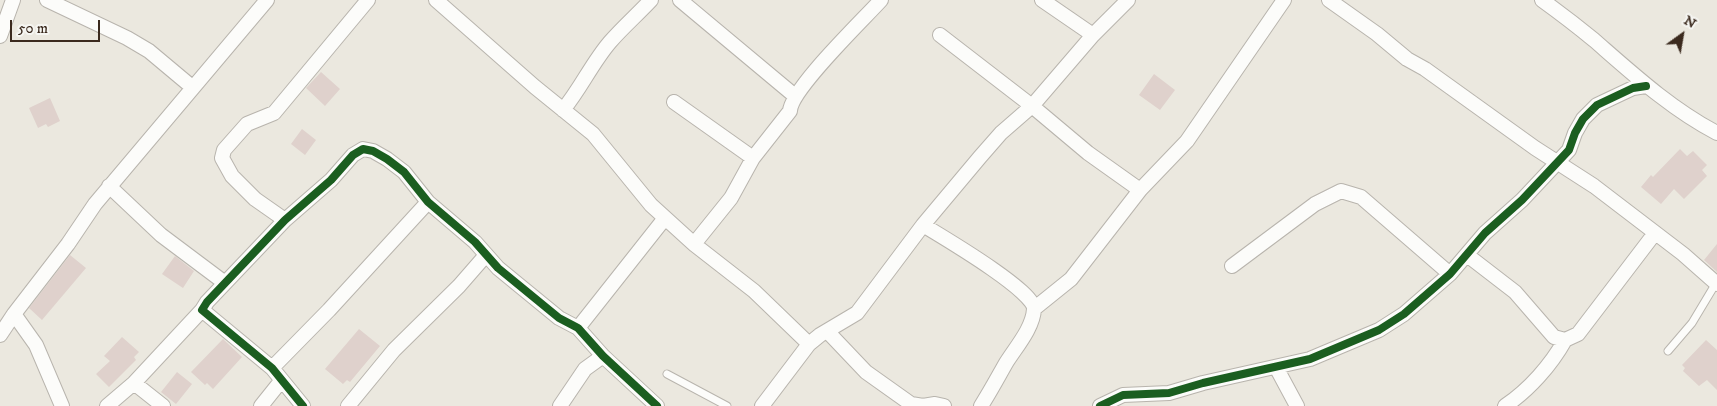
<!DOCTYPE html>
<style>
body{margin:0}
#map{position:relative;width:1717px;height:406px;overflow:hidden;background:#ebe8df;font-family:"IM FELL DW Pica",serif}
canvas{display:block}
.north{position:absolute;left:1657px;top:10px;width:50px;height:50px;-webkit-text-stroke:4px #f6f6f2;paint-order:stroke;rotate:32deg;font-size:14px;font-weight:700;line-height:20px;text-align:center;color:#3b2a1e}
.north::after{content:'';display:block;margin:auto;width:18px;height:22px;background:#3b2a1e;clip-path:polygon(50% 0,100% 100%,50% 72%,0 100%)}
.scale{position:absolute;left:10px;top:20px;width:90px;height:22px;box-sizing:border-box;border:2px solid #3b2a1e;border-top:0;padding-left:6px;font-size:15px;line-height:18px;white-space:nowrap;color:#3b2a1e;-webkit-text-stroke:4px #f6f6f2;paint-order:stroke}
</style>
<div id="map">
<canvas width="1717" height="406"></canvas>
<div class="north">N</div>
<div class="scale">50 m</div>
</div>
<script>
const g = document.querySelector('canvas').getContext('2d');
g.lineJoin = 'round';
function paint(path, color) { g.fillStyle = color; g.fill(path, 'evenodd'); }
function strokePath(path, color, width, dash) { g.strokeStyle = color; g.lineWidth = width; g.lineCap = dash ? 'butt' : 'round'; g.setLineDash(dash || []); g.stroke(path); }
paint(new Path2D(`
 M321,72L340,89L325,106L306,88Z
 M1154,74L1175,90L1160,110L1139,95Z
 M50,98L60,121L48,127L46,124L38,128L29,108Z
 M302,129L316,140L305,155L291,144Z
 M1680,149L1687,156L1693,151L1707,165L1702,170L1707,176L1684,199L1674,189L1661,204L1641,187L1651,175L1653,177Z
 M1717,244V272L1704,260Z
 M70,255L86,268L42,320L29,308Z
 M175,256L194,271L183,288L162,274Z
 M359,329L380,346L350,382L347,380L343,384L325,369Z
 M122,337L139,352L134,357L136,360L109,387L96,374L110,361L104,356Z
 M223,339L242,357L213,389L207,383L205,385L191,372Z
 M1706,340L1717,350V390L1707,380L1699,386L1683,371L1685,368L1682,365Z
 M177,372L192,384L176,404L161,392Z`), '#dfd1cc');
const service = new Path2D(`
 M1668,351L1692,323L1716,283
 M667,374L727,406`);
const minor = new Path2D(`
 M47,0L127,38L149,51L192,87
 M436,0L535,87L593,134L651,205L695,245
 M680,0L795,96
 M1042,0L1093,35L1128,0
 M1329,0L1377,34L1407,59L1425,69L1535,148L1594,186L1683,254L1717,284
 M1542,0C1560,13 1577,26 1594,40C1633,74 1671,109 1717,133
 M940,35L1032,106L1088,153L1140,190L1071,279L1035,308
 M0,36L13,0
 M674,102L753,158
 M563,110C581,88 592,63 610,42C623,27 638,14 651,0
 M109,186L161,235L225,283
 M1140,190L1187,141L1284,0
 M285,220L255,199L232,176L222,158L224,150L247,124L274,113L368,0
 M923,225C941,236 1035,291 1034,309C1033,328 1016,347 1006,363C998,377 990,392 981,406
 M1467,255L1515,292L1554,337L1565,340L1578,334L1655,233
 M1232,266L1315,204L1341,191L1361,197L1450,274
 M14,314L36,345L62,406
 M578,328L665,218
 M827,331L866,372L911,404L923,406L935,404L944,406
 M0,335L14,314L68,244L95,204L267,0
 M809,344L754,291L695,245L698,239L731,198L753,158L790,111C791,89 863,20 881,0
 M1276,367L1297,406
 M272,368L329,310L428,202
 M134,383L163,406
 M107,406L134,383L202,310
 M261,406L281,381
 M303,406L272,368L202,310L207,302L285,220L331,180L353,155L363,149L373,151L387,159L404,172L428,202L475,242L498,268L559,318L578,328L603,356L657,406
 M348,406L394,350L459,286L486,255
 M560,406L585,369L603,356
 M762,406L809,344L820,335L857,313L923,225L980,157L1001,133L1032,106L1093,35
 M1100,406L1123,395L1169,393L1203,383L1310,359L1379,330L1404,314L1450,274L1485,233L1522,200L1569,150L1575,133L1583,119L1597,105L1633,88L1646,86
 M1505,406C1529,390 1551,365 1565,340`);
strokePath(service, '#b8b4ad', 9);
strokePath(minor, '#b8b4ad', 16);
strokePath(service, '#fcfcfa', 7);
strokePath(minor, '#fcfcfa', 14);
strokePath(new Path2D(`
 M303,406L272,368L202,310L207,302L285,220L331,180L353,155L363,149L373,151L387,159L404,172L428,202L475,242L498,268L559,318L578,328L603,356L657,406
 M1100,406L1123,395L1169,393L1203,383L1310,359L1379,330L1404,314L1450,274L1485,233L1522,200L1569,150L1575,133L1583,119L1597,105L1633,88L1646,86`), '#1b5e20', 8);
</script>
